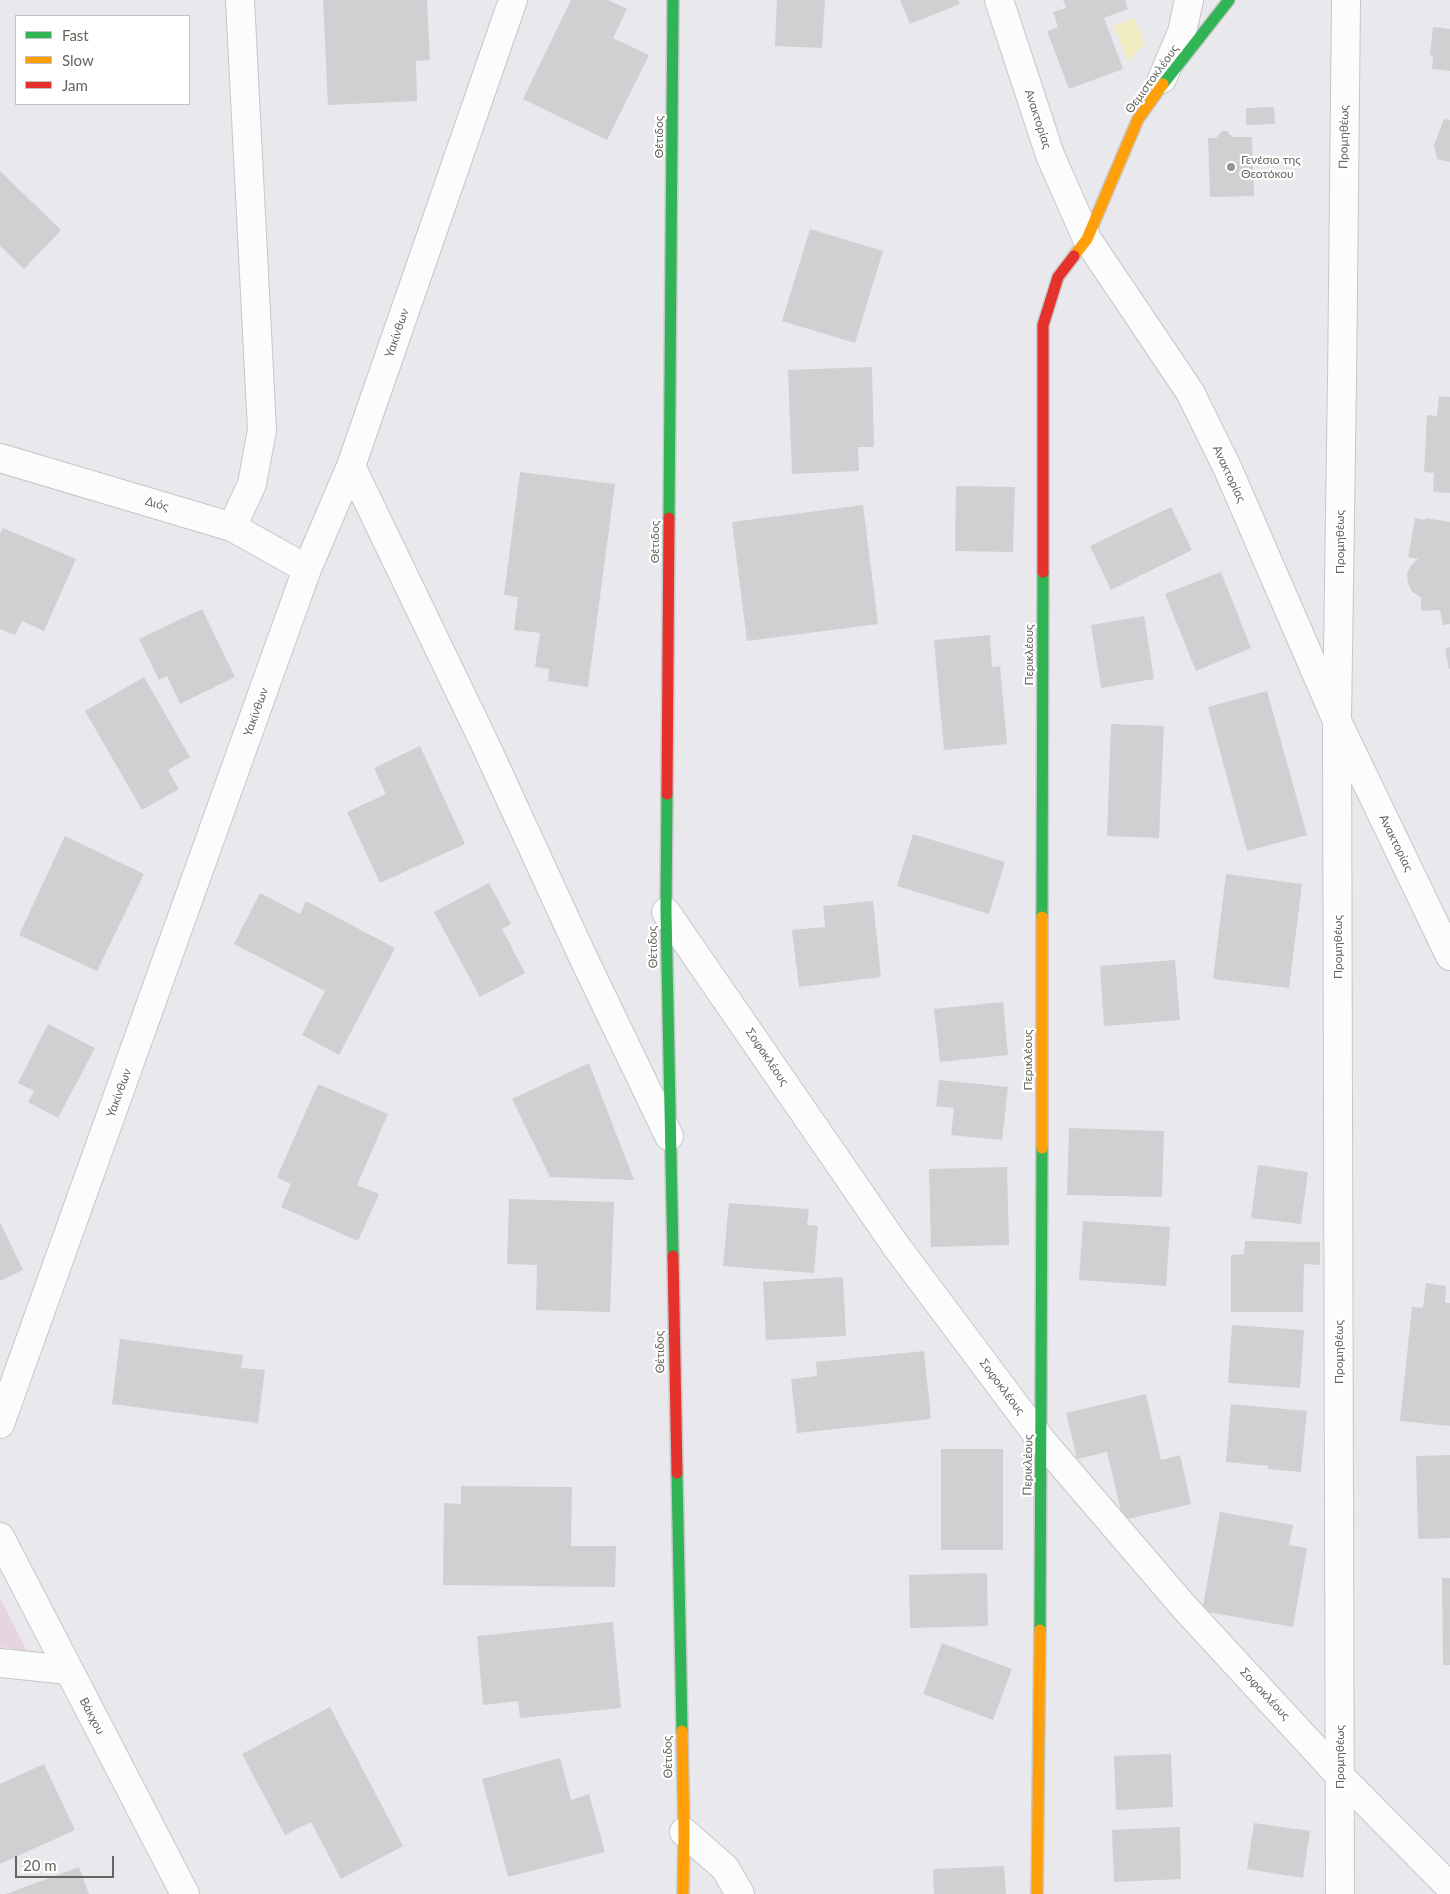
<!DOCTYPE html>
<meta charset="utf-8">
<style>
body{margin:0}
#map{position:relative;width:1450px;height:1894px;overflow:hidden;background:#e9e8ec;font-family:Lato,sans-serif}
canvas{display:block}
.legend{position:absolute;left:15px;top:15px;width:175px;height:90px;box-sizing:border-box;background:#fff;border:1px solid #c1c1bf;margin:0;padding:6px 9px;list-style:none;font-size:15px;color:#65655e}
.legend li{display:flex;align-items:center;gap:10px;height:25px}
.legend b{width:25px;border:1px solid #c1c1bf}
.scale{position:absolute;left:15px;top:1856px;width:99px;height:22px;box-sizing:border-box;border:2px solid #65655e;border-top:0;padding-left:6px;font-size:15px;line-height:18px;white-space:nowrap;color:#65655e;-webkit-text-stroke:4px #fff;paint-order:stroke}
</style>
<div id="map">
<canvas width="1450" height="1894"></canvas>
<ul class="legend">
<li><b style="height:6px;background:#30b455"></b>Fast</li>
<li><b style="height:6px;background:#ff9f0a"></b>Slow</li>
<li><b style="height:6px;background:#e5322d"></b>Jam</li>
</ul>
<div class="scale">20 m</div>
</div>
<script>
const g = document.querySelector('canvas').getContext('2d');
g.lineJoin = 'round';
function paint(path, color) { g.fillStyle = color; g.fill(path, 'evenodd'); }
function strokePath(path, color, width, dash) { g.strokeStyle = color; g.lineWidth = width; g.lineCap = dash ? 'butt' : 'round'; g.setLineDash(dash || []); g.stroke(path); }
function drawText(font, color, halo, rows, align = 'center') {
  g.font = font + ' Lato,sans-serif'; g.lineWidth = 4.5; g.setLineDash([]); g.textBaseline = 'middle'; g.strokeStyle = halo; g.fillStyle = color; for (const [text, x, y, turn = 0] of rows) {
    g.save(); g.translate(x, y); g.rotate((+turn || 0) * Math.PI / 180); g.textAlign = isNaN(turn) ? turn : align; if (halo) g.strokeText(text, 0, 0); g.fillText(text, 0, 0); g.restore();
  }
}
paint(new Path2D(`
 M0,1598L27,1651L0,1647Z`), '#e6d5e0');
paint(new Path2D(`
 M1135,18L1144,44L1128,62L1114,26Z`), '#f2ecc1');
paint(new Path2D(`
 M323,0H427L430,60L416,61L417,101L328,105Z
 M571,0H608L627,9L613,38L649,55L607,140L523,99Z
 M777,0H825L822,48L775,46Z
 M900,0H958L960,4L910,24Z
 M1063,0H1125L1128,9L1104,18L1123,69L1069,89L1047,31L1058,27L1053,12L1066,8Z
 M1433,27L1450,29V71L1432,69L1433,55H1430Z
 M1274,107L1275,124L1246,125V108Z
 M1444,119L1450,120V162L1437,159L1434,145Z
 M1222,131H1227L1232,137H1252L1254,196L1210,197L1208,138H1216Z
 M0,171L61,230L24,269L0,246Z
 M810,229L883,251L855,343L782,321Z
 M872,367L874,447H858L859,471L792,474L788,370Z
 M1439,396L1450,397V493L1433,492L1434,473L1424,472L1427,415L1437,416Z
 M520,472L615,484L588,687L548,681L549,669L535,667L540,633L514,630L518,597L504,595Z
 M956,486L1015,487L1013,552L955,551Z
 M863,505L878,624L747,641L732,522Z
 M1171,507L1192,550L1111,590L1090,546Z
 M1415,518L1425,520V518L1450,522V624L1443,625L1440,610L1421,611V597L1412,592L1408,583L1407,574L1411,565L1418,559L1408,557Z
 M3,528L76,559L44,631L22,621L15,635L0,629V534Z
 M1221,572L1251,648L1196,671L1165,594Z
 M202,609L235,677L180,704L167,676L159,680L139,639Z
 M1144,616L1154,679L1101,688L1091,625Z
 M990,635L992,667L1000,666L1007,744L944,750L934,640Z
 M1450,647V669H1449L1445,649Z
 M144,677L190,757L168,770L179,789L142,810L85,711Z
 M1267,691L1307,835L1247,851L1208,707Z
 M1111,724L1164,726L1159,838L1107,836Z
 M420,746L465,844L380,883L347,812L386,794L374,768Z
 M913,834L1005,862L989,914L897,886Z
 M65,836L144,874L97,971L19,935Z
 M1226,874L1302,884L1289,988L1213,979Z
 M489,883L511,924L502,929L525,973L480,997L434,912Z
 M260,893L300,914L306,901L395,948L339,1055L302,1035L325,991L234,944Z
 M873,901L881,977L799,987L792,930L825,927L823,906Z
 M1175,960L1180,1020L1104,1026L1100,966Z
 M1003,1002L1008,1055L940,1062L934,1009Z
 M48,1024L95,1048L58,1118L28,1102L34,1091L18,1083Z
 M589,1063L634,1180L550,1177L512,1099Z
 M939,1080L1008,1087L1002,1140L951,1135L954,1108L936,1106Z
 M318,1084L388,1114L357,1185L379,1194L358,1241L281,1207L291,1184L277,1177Z
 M1069,1128L1164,1131L1162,1197L1067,1195Z
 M1258,1165L1308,1172L1301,1224L1251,1218Z
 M1007,1167L1009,1245L931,1247L929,1169Z
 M509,1199L614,1202L610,1312L536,1310L537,1265L507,1264Z
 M729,1203L809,1209L807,1225L818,1226L814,1273L723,1266Z
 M1083,1221L1170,1227L1166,1286L1079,1280Z
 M0,1222L23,1270L0,1281Z
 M1245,1241L1320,1242V1265L1304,1264L1303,1312H1231V1255L1244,1254Z
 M843,1277L846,1336L766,1340L763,1282Z
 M1426,1283L1446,1286L1445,1303H1450V1426L1400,1421L1412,1307L1423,1308Z
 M1232,1325L1304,1330L1300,1388L1228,1383Z
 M120,1339L243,1355L241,1368L265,1370L258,1423L112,1404Z
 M924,1351L931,1419L797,1433L791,1379L817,1376L816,1362Z
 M1146,1394L1161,1460L1180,1455L1191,1504L1123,1520L1107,1452L1077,1459L1066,1413Z
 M1231,1404L1307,1411L1301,1472L1268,1469V1466L1226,1462Z
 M941,1449H1003V1550H941Z
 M1450,1455V1538L1418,1539L1416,1456Z
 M461,1486L572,1487L571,1546H616L615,1587L443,1585L444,1503L461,1504Z
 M1220,1512L1293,1525L1289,1545L1307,1548L1293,1627L1202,1611Z
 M987,1573L988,1626L910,1628L909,1575Z
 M1442,1578H1450V1665H1443Z
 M613,1622L621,1708L520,1718L518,1701L483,1705L477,1636Z
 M942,1643L1012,1669L993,1720L923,1694Z
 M330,1707L403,1846L341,1879L311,1822L285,1835L242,1754Z
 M1171,1754L1173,1807L1116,1810L1114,1756Z
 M560,1758L571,1800L589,1794L605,1852L508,1877L482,1779Z
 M44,1764L75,1830L0,1864V1784Z
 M1254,1823L1310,1831L1303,1878L1247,1869Z
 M1180,1827L1181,1879L1114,1882L1112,1830Z
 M1004,1866L1006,1894H934L933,1869Z
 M79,1867L89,1894H6Z`), '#d0d0d2');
const street = new Path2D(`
 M999,0L1050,155L1087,239L1190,392L1227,467L1337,721L1450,956
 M1162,79L1182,32L1189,0
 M0,458L232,527L307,569
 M351,466L484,742L582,955L669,1136
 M232,527L252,484L262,430L240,0
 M666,912L896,1246L1042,1441L1185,1608L1340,1776L1450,1887
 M0,1424L307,569L351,466L513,0
 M0,1537L185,1894
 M0,1663L68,1670
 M684,1832L725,1868L740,1894
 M1340,1894L1337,721C1342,481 1343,240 1346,0`);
const fast = new Path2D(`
 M1163,84L1229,0
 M669,518L673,0
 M667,794L666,912L673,1256
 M1042,917L1043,572
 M677,1473L682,1731
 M1040,1630L1042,1148`);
const slow = new Path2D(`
 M1074,256L1087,239L1138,119L1163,84
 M1042,1148V917
 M682,1731L684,1832L683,1894
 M1037,1894L1040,1630`);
const jam = new Path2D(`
 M1043,572V325L1058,277L1074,256
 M667,794L669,518
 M673,1256L677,1473`);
strokePath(street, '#c7c6c8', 30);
strokePath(fast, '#c7c7c7', 14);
strokePath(slow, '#c7c7c7', 14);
strokePath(jam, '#c7c7c7', 14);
strokePath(street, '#fcfcfc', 28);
strokePath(fast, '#30b455', 11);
strokePath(slow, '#ff9f0a', 11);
strokePath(jam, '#e5322d', 11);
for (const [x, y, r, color] of [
 [1231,167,5,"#939390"]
]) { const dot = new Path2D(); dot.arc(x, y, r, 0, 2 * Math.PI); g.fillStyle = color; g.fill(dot); strokePath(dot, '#fff', 2); }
drawText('12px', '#65655e', '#fff', [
 ["Θεμιστοκλέους",1152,79,-54],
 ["Ανακτορίας",1038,119,72],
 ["Θέτιδος",659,137,-90],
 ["Προμηθέως",1344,137,-89],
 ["Υακίνθων",397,333,-71],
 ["Ανακτορίας",1229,474,65],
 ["Διός",157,504,16],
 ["Θέτιδος",655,542,-90],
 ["Προμηθέως",1340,542,-90],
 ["Περικλέους",1029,655,-90],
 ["Υακίνθων",256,712,-70],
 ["Ανακτορίας",1396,843,64],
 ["Θέτιδος",653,947,-91],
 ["Προμηθέως",1338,947,-90],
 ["Σοφοκλέους",767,1057,56],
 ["Περικλέους",1028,1060,-90],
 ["Υακίνθων",119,1093,-70],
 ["Θέτιδος",660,1352,-91],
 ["Προμηθέως",1339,1352,-90],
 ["Σοφοκλέους",1002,1387,53],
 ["Περικλέους",1028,1465,-89],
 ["Σοφοκλέους",1265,1694,47],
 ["Βάκχου",92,1716,62],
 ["Θέτιδος",668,1757,-91],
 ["Προμηθέως",1340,1757,-90]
]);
drawText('12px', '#65655e', '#fff', [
 ["Γενέσιο της",1241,160],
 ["Θεοτόκου",1241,174]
], 'left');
</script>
